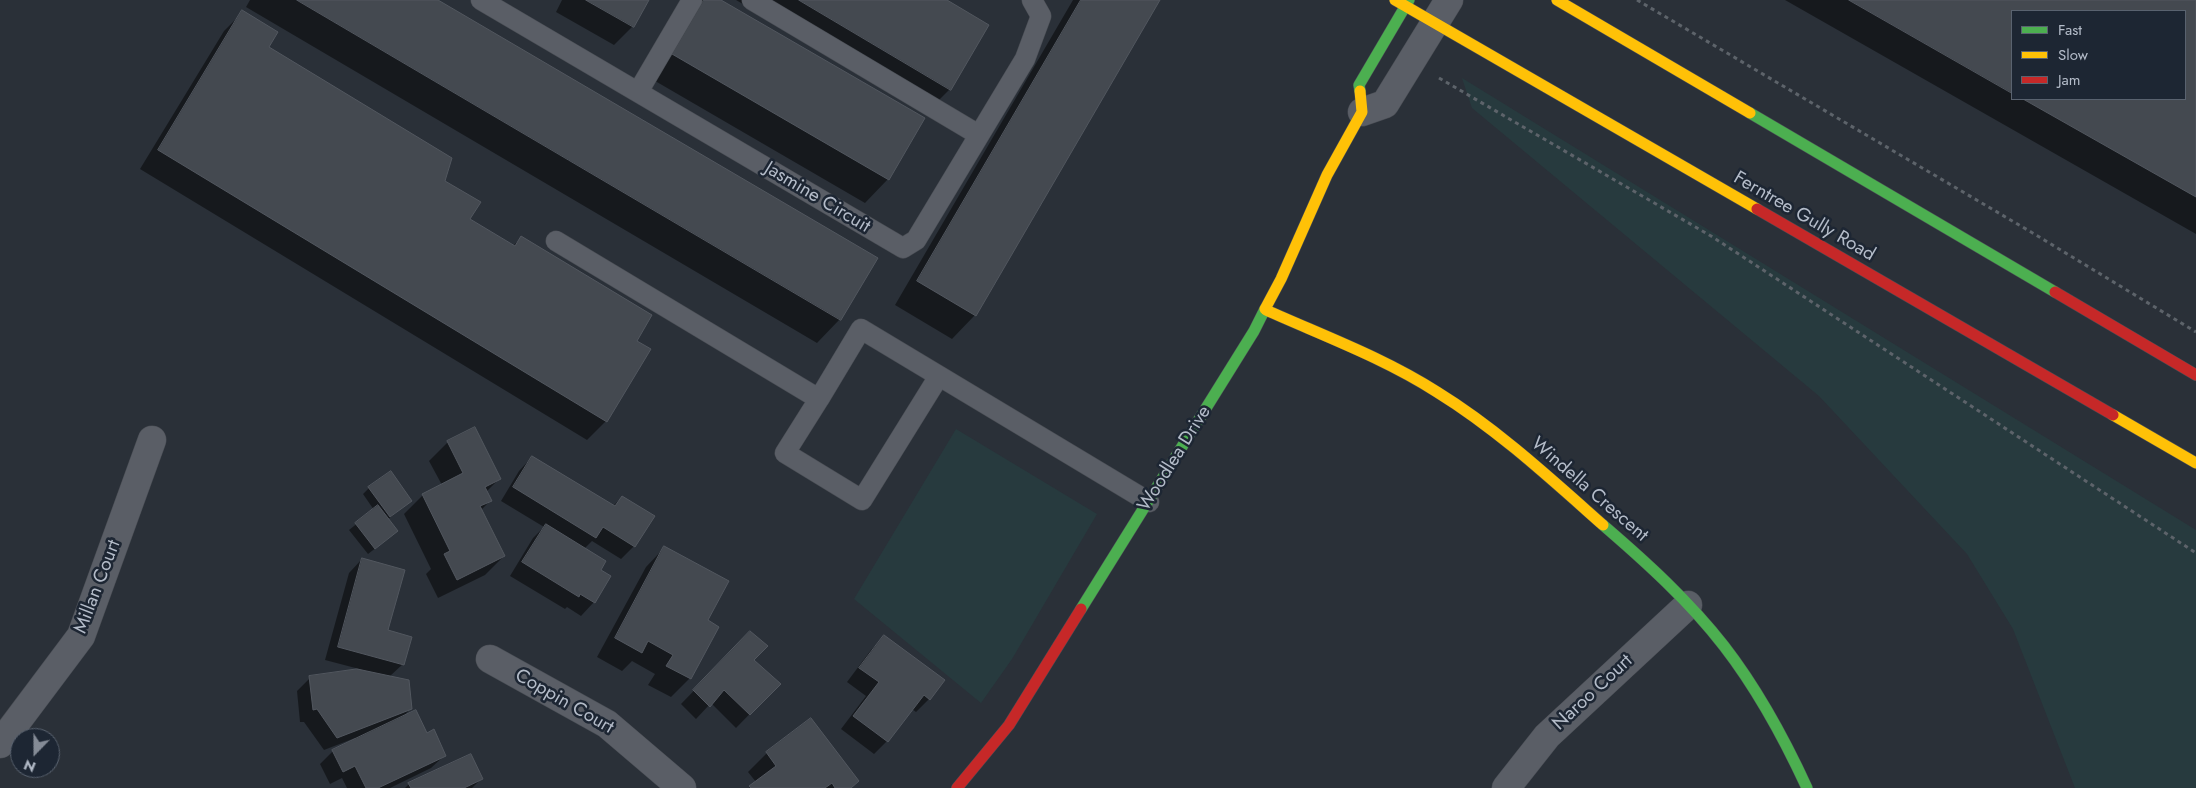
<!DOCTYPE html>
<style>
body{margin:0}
#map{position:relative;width:2196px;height:788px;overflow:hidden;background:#2a3038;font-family:Jost,sans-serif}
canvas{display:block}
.legend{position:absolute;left:2011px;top:10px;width:175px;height:90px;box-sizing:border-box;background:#1d2633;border:1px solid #59626f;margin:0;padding:6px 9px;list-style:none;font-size:15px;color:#b4bcc9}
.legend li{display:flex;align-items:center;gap:10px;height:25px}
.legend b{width:25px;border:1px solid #59626f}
.north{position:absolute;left:10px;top:728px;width:50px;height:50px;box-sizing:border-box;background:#1d2633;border:1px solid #59626f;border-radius:50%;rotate:202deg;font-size:14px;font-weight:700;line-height:20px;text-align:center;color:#b4bcc9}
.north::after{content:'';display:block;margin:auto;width:18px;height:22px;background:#848b96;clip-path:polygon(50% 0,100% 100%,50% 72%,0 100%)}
</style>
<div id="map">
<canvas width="2196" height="788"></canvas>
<ul class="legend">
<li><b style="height:6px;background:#4caf50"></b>Fast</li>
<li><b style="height:6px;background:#ffc107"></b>Slow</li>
<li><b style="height:6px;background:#c62828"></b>Jam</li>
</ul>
<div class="north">N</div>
</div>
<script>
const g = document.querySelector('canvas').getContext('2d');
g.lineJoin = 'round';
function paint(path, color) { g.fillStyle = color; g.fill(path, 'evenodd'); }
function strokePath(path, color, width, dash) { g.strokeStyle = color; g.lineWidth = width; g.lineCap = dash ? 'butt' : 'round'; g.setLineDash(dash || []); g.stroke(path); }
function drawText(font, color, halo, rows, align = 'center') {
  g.font = font + ' Jost,sans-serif'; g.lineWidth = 5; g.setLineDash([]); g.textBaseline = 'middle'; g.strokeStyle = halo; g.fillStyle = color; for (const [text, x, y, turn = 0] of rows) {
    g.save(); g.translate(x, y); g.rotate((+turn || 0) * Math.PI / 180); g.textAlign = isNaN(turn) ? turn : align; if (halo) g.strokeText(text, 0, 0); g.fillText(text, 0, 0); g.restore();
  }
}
paint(new Path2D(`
 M1462,78L2196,530V788H2075L2013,629L1967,554L1819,396L1472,108Z
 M956,429L1097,514L1012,659L981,703L854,599Z`), '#273a3e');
paint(new Path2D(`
 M250,0H436L840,319L817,343L246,7Z
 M562,0H648L633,26L614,45L556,12Z
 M702,0H719L888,179L865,203L650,78L685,17Z
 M736,0H945L950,89L927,112Z
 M1073,0H1159L975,315L952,339L895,305Z
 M1785,0H2196V234ZM2012,11H2185V99H2012Z
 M243,12L267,48L444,181L469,220L513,246L521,238L635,341L606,421L587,440L140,169L224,31Z
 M448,442L499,479L486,492L491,500L481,510L504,556L485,575L438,598L426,574L431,569L404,514L423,495L442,485L429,461Z
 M532,457L613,506L622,497L634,546L621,559L592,541L584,549L599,570L609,577L594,602L581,616L567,607L565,609L510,576L533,538L544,527L501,501L519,471Z
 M369,488L411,501L387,520L390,537L368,554L349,530L374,510L363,494Z
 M664,548L706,621L718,627L690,678L671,697L648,685L655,674L632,661L622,671L597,657L646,567Z
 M362,559L387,631L403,664L389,677L411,708L402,718L426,734L445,755L431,768L390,788H347L342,778L330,784L320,764L333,751L356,740L355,738L324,750L304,722H300L297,691L310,678L363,670L325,660L349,573Z
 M751,632L753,660L779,684L736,728L711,703L696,719L681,704Z
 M884,637L929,699L916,712L912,709L887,741L874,754L841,729L866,696L847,682L871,650Z
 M811,720L858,781L851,788H749L756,782L748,772L767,753Z
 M481,779L472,788H405L409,784Z`), '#0007');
const building = new Path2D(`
 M297,0H438L878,258L841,320Z
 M586,0H649L634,27Z
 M704,0H721L925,118L889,180L672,54Z
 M799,0H947L989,25L951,90Z
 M1081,0H1160L976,316L917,281Z
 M1849,0H2196V197L2023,99H2185V11H2012V93Z
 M242,10L278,32L269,47L452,158L445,181L481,202L470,219L515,246L521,236L652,315L637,341L651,349L607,422L158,150Z
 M475,427L501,479L485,487L492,501L480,506L505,556L457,580L444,554L450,551L422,494L463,473L447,441Z
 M532,456L615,506L622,496L655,516L635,547L603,527L596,538L513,487Z
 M391,471L412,501L390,517L368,487Z
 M378,505L398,531L375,549L355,523Z
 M546,524L606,561L601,570L611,576L595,603L580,594L579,597L522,562Z
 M664,546L729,581L708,620L719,627L691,679L666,666L673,655L648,641L642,653L615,638Z
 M362,558L405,570L388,630L412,637L404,665L338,647Z
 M750,631L768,646L754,660L781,684L750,715L724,690L710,707L693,690Z
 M884,635L945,680L930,700L924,695L888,742L853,716L879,682L859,668Z
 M357,669L409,680L412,709L337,738L317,709L313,710L309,676Z
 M416,710L427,733L434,729L446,756L378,788H366L355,766L343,772L332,750Z
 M811,718L859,781L851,788H835L832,783L825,788H751L749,786L776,766L766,752Z
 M471,754L483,779L464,788H411L408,783Z`);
paint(building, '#444950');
strokePath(building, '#52575f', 1);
const lane = new Path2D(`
 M481,0L903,248L916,240L1025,59L1041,16L1032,0
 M752,0L979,135
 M638,92L692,0
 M556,241L819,399L861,329L1149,502
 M819,399L785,453L862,500L939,376`);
const street = new Path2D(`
 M1362,112L1385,104L1449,0
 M490,659L607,724L682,788
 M0,744L81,636L152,440
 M1506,788L1547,736L1688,605`);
const fast = new Path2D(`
 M1360,91L1359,85L1409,0
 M1750,113L2055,292
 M1603,525C1646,562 1689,601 1724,646C1758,690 1784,738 1807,788
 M1081,609L1254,331L1265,309`);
const slow = new Path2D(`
 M1395,0L1757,209
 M1557,0L1750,113
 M1265,309L1281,279L1327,175L1362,112L1360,91
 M1266,310C1324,336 1384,358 1437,392C1497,429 1550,478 1603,525
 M2113,415L2196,463`);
const jam = new Path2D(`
 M1757,209L2113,415
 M2055,292L2196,375
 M957,788L1009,725L1081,609`);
strokePath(lane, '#484c53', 21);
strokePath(street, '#484c53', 29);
strokePath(fast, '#484c53', 12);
strokePath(slow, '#484c53', 12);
strokePath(jam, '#484c53', 12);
strokePath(new Path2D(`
 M1637,0L2031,232L2196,332
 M1439,78L1711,236L2196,553`), '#5d636a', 3, [4, 4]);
strokePath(lane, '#5a5e66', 20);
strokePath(street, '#5a5e66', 28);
strokePath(fast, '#4caf50', 11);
strokePath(slow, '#ffc107', 11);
strokePath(jam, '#c62828', 11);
drawText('19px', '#b4bcc9', '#1d2633', [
 ["Jasmine Circuit",817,198,31],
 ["Ferntree Gully Road",1804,217,30],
 ["Woodlea Drive",1175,459,-58],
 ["Windella Crescent",1589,490,41],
 ["Millan Court",98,587,-69],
 ["Naroo Court",1593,693,-43],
 ["Coppin Court",564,702,30]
]);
</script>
